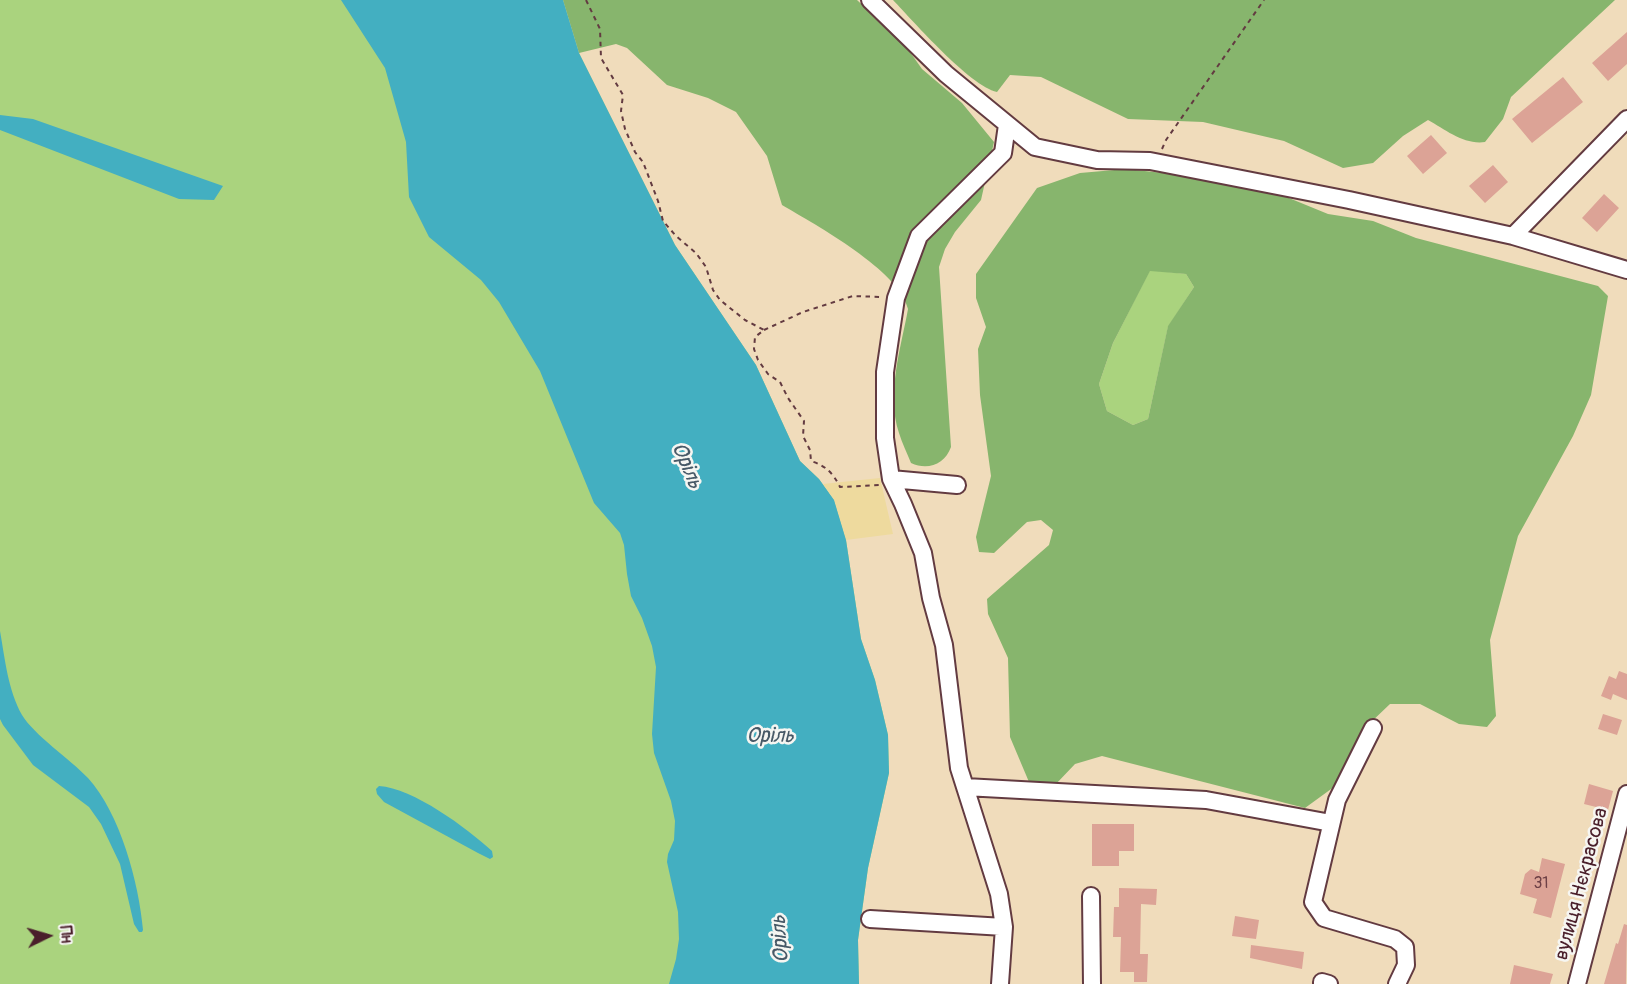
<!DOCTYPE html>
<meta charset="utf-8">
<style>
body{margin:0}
#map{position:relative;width:1627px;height:984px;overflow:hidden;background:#f0dcbb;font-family:Pangolin,sans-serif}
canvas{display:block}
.north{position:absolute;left:18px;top:906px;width:60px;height:60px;-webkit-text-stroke:4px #f6f6f2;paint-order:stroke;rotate:85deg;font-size:16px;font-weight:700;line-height:24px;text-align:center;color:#4a1f2b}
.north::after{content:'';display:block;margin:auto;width:21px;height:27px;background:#4a1f2b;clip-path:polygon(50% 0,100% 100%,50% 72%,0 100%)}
</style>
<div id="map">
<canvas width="1627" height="984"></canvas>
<div class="north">Пн</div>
</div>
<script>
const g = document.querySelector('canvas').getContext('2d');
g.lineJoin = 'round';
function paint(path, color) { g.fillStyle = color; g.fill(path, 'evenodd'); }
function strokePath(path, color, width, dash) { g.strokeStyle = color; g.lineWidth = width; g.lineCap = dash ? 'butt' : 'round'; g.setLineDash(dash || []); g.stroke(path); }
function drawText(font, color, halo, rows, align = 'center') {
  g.font = font + ' Pangolin,sans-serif'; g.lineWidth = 5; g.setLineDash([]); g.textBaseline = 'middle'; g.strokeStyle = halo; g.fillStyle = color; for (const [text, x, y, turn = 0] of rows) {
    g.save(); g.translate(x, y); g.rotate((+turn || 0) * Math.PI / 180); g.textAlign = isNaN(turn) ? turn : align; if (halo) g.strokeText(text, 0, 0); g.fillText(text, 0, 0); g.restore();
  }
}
paint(new Path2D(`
 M0,0H563L579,53L675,245L756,365L800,461L819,479L834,500L846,540L861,639L875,680L888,735L889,773L868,868L858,940L859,984H0Z
 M1150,270L1186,274L1194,287L1168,327L1148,419L1133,425L1107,411L1099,384L1113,343Z`), '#aad37e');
paint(new Path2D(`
 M563,0H857L905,45L922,69L962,103L994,142L981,200L955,232L945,249L939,267L951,447C945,464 928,471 911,463C907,453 902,443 899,433C886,394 901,348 908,309C900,271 816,225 782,205L767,156L736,112L708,98L667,85L627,48L616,44L579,53Z
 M893,0H1615L1511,97L1503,119L1485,142C1464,145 1446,130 1428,120L1403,136L1373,163L1343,168L1284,141L1203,122L1128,119L1041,77L1010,75L997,92C970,86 914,22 893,0Z
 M1126,169L1182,175L1284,196L1328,214L1373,221L1416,238L1598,286L1608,296L1591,395L1573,436L1518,536L1490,640L1496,716L1487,727L1459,724L1420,704H1390L1368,725L1349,776L1305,808L1102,756L1075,764L1055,785L1042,788L1029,782L1010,737L1008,658L988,614L987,599L1049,545L1053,530L1041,520L1027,522L994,553L979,552L976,537L991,476L980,395L978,349L986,327L976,298V274L1037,188L1080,173ZM1150,271L1186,274L1194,287L1168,326L1148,419L1133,425L1107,411L1099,384L1113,343Z`), '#87b56d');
paint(new Path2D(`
 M880,478L893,534L846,540L834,500L823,484Z`), '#eeda9e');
paint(new Path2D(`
 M341,0H563L579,53L675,245L756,365L800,461L819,479L834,500L846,540L861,639L875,680L888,735L889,773L868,868L858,940L859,984H669L676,959L679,939L678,912L667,862L668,854L674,840L675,821L671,801L654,753L652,734L656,667L652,646L642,618L631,596L627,574L624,545L620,533L594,503L540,371L499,302L481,280L429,237L409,197L406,142L385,68Z
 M0,115L33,119L223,186L214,200L179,199L0,130Z
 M0,631C5,659 8,690 22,715C34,735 70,759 88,778C120,813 139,883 143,930L142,932H139L134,924L120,864L101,824L89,807L33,765L3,725L0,719Z
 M379,786C413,788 467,828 492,851L493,857L490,859L478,853L384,802L377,794L376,789Z`), '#43afc1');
paint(new Path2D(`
 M1627,32V64L1608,81L1592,63Z
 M1563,77L1583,102L1532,143L1512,119Z
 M1431,135L1447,153L1423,174L1407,156Z
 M1493,165L1508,182L1485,203L1469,186Z
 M1604,194L1619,208L1597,232L1582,218Z
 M1619,671L1627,674V700L1613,694L1611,700L1601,696L1609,676L1616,679Z
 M1603,714L1622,720L1617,735L1598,729Z
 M1589,784L1613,791L1608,810L1584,804Z
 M1092,824H1134V851H1119V866H1092Z
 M1542,858L1565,864L1551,918L1533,913L1537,899L1520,894L1525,874L1531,869L1539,872Z
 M1119,888L1157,889L1156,905L1141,904L1140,954H1148L1147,982H1134V972H1120L1121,937H1113L1114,907H1119Z
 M1235,916L1259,920L1256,939L1232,936Z
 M1624,924L1627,925L1626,984H1604L1616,943L1618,944Z
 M1251,945L1304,952L1302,969L1250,958Z
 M1514,965L1553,974L1550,984H1510Z`), '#dca396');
const minor = new Path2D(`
 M870,0L946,74L1035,147L1097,160L1150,161L1349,200L1513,236L1627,270
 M1513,236L1627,119
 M891,479L957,485
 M1373,728L1337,800L1313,902L1324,918L1395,939L1405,947L1406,965L1397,984
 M965,787L1206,800L1331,823
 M1091,896L1092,984
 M870,919L1004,927
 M1000,984L1004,927L999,894L959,768L944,645L931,598L923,553L903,504L891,479L885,438V372L896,298L919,236L1003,153L1007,125
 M1322,984V982L1329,984
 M1577,984L1627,794`);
strokePath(minor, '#633b41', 20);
strokePath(new Path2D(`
 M586,0L600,29L601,58L623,95L621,111L625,129L635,152L643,162L658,201L663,221L676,236L696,253L706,267L713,290L720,300L745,320L764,330L755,337L754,349L758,360L768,374L780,382L788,398L804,421L803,436L810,450L811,461C826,466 833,473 840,487L879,485
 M1162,149L1166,140L1264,0
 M764,330L803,312L853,296L881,297`), '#633b41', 2, [4.5, 4.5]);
strokePath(minor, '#fff', 16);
drawText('16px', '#6e4046', null, [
 ["31",1541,884]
]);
drawText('20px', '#4a1f2b', '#f6f6f2', [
 ["вулиця Нєкрасова",1582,884,-75]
]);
drawText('italic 21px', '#475967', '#f6f6f2', [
 ["Оріль",686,466,67],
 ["Орiль",770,737],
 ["Оріль",781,939,-94]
]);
</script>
